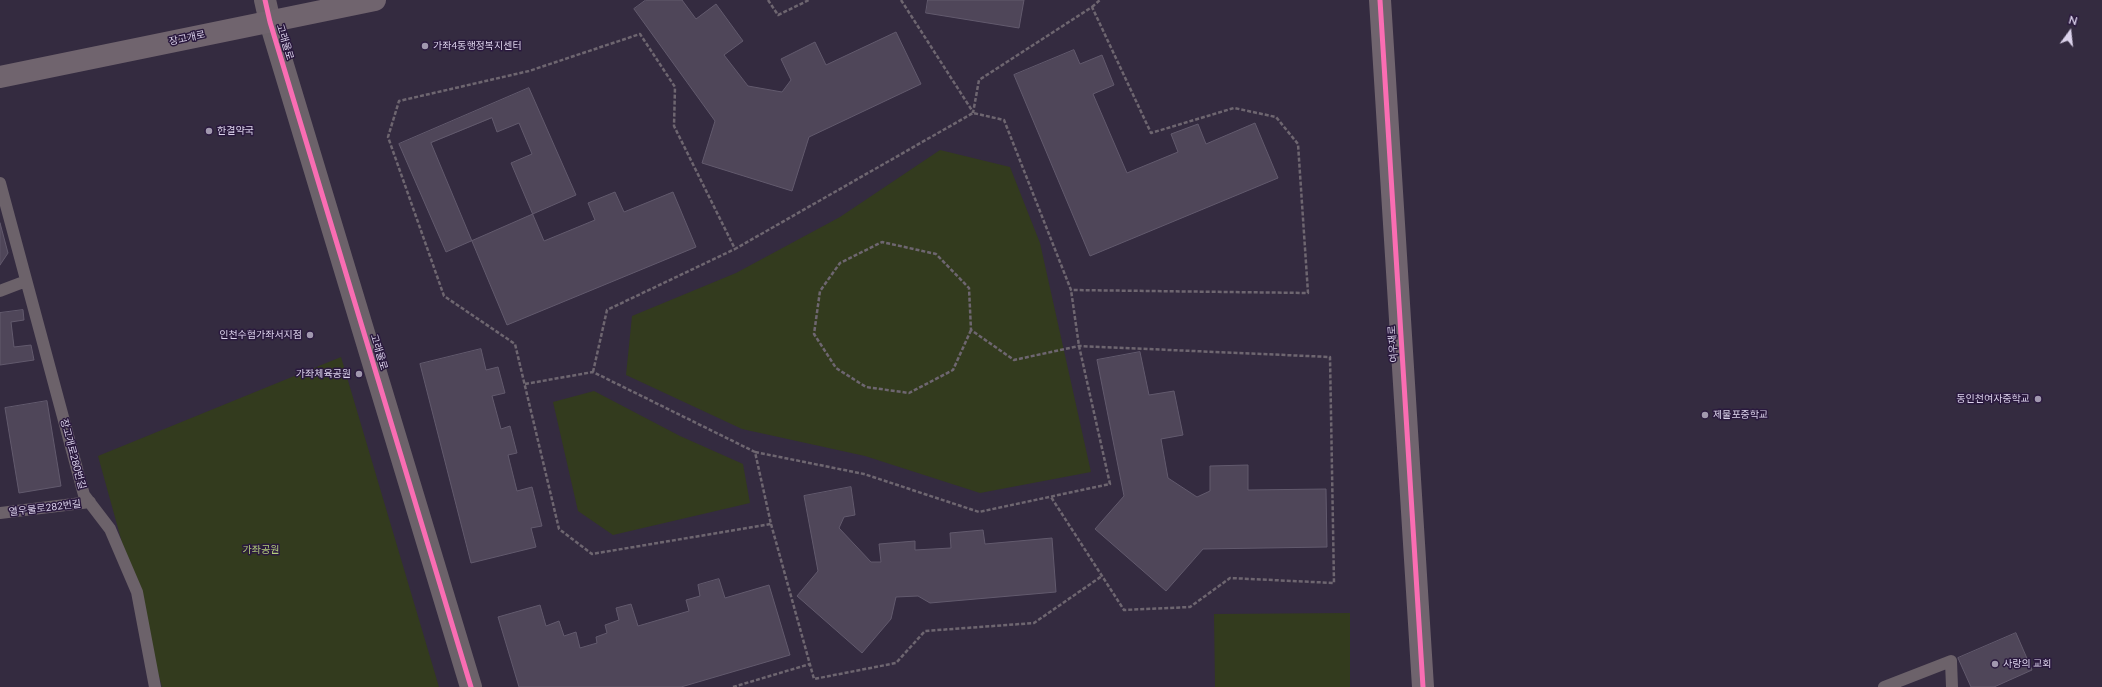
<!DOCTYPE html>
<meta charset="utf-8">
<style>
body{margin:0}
#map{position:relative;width:2102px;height:687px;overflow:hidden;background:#342b40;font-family:Lato,sans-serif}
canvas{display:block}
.north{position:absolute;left:2050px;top:12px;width:40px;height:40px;-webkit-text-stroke:3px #2a193e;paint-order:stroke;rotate:15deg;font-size:11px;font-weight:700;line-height:16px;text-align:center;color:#dbd2eb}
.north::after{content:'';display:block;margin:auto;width:14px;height:18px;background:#dbd2eb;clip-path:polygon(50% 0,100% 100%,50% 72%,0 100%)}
</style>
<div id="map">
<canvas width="2102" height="687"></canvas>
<div class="north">N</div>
</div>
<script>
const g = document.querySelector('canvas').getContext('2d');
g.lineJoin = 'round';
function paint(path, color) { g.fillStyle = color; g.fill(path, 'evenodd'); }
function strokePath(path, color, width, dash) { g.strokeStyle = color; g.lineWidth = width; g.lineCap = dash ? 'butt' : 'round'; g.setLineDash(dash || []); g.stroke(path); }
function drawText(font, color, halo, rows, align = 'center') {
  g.font = font + ' Lato,"Noto Sans KR",sans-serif'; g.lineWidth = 3; g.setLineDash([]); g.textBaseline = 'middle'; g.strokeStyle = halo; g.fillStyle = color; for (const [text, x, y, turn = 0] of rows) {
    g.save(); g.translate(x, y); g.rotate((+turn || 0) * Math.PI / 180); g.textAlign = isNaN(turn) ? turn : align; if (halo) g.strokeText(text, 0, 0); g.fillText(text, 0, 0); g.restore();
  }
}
paint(new Path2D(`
 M940,150L1010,167L1040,243L1091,472L980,493L865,456L742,429L626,375L632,316L736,273L840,217Z
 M341,357L439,687H162L98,456Z
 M594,391L680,436L743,464L750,503L613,535L578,511L553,402Z
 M1350,613V687H1215L1214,614Z`), '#333b1e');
const building = new Path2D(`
 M646,0H682L696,19L716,4L743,41L724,55L748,86L782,92L791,80L781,59L815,42L826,65L896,32L921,84L809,137L792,191L702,163L715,121L634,9Z
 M928,0H1024L1019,28L926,13Z
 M1074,50L1080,64L1102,55L1114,85L1093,94L1127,173L1178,152L1171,134L1198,124L1206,144L1255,123L1278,178L1090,256L1014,75Z
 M529,88L576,195L446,252L399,144Z
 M492,118L497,132L519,123L532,154L511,163L544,241L595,220L588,203L615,192L624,212L673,192L696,247L507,325L431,143Z
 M0,223L8,253L0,265Z
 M23,310L24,320L11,322L14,347L31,345L34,360L0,365V313Z
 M481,349L486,370L498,367L505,393L492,396L501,429L510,426L517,453L508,455L517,491L532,487L542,526L531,528L536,547L471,563L420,364Z
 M1140,352L1149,395L1174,391L1183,435L1161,439L1168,478L1197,497L1210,491V466L1248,465V490L1326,489L1327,547L1203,549L1166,591L1095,529L1124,496L1097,360Z
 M47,401L61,486L19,493L5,408Z
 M851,487L855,515L844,517L839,528L871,562H881L879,544L915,541V550L951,548L950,533L983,530L985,544L1052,538L1056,592L930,603L918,596L896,597L891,619L862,653L797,596L818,571L804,496Z
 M719,579L725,598L769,585L790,655L681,687H519L498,617L540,605L546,626L559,621L564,636L576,632L580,648L597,643L596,637L607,633L605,625L619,620L616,608L631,604L638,626L689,611L686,600L700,596L698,585Z
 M2016,633L2032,670L1994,687H1971L1958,658Z`);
paint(building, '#4f4659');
strokePath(building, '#625a6d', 1);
strokePath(new Path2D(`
 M768,0L778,15L809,0
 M901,0L973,112
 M1092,7L1100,0
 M971,330L953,370L909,393L866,387L836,368L814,334L820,291L840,263L882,242L936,254L969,288L971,330L1014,360L1079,346L1330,357L1334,583L1230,578L1190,607L1124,610L1051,497
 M593,372L607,310L735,249
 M525,384L593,372L755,452L771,524L592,554L559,529L515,344L444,296L388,137L399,101L529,71L640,34L675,87L674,126L735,249L973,113L1004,120L1071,290L1308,293L1298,144L1276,117L1234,108L1151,133L1092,7L979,80L973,113
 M755,452L864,474L979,512L1110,484L1079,346L1071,290
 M771,524L814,679L896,663L925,631L1034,623L1102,576
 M733,687L810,664`), '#6e6670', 2.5, [4, 2]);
strokePath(new Path2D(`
 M0,183L84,495L110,529L137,592L155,687
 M0,291L26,281
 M0,513L90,502
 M1884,687L1951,661L1952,687`), '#6c626a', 12);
strokePath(new Path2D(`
 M265,0L270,22L471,687`), '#6c626a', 22);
strokePath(new Path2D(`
 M1380,0L1423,687
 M0,77L375,0`), '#70646e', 22);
strokePath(new Path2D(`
 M265,0L270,22L471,687
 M1380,0L1423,687`), '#f96db3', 5);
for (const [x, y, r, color] of [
 [425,46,4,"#a198af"],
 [209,131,4,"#a198af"],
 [310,335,4,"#a198af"],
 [359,374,4,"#a198af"],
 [2038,399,4,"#a198af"],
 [1705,415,4,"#a198af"],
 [1995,664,4,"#a198af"]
]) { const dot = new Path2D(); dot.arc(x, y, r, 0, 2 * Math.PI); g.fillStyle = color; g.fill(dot); strokePath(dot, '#2a193e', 1.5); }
drawText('10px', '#dbd2eb', '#2a193e', [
 ["장고개로",187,38,-12],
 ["고래울로",285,42,73],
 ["여우재로",1393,344,-94],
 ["고래울로",379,352,73],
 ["장고개로280번길",73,454,75],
 ["열우물로282번길",45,508,-7]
]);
drawText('10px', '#dbd2eb', '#2a193e', [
 ["가좌4동행정복지센터",433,46],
 ["한결약국",217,131],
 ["인천수협가좌서지점",302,335,"right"],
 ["가좌체육공원",351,374,"right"],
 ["동인천여자중학교",2030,399,"right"],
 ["제물포중학교",1713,415],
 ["사랑의 교회",2003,664]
], 'left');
drawText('10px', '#b4ce7a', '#2a193e', [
 ["가좌공원",261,550]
]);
</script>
